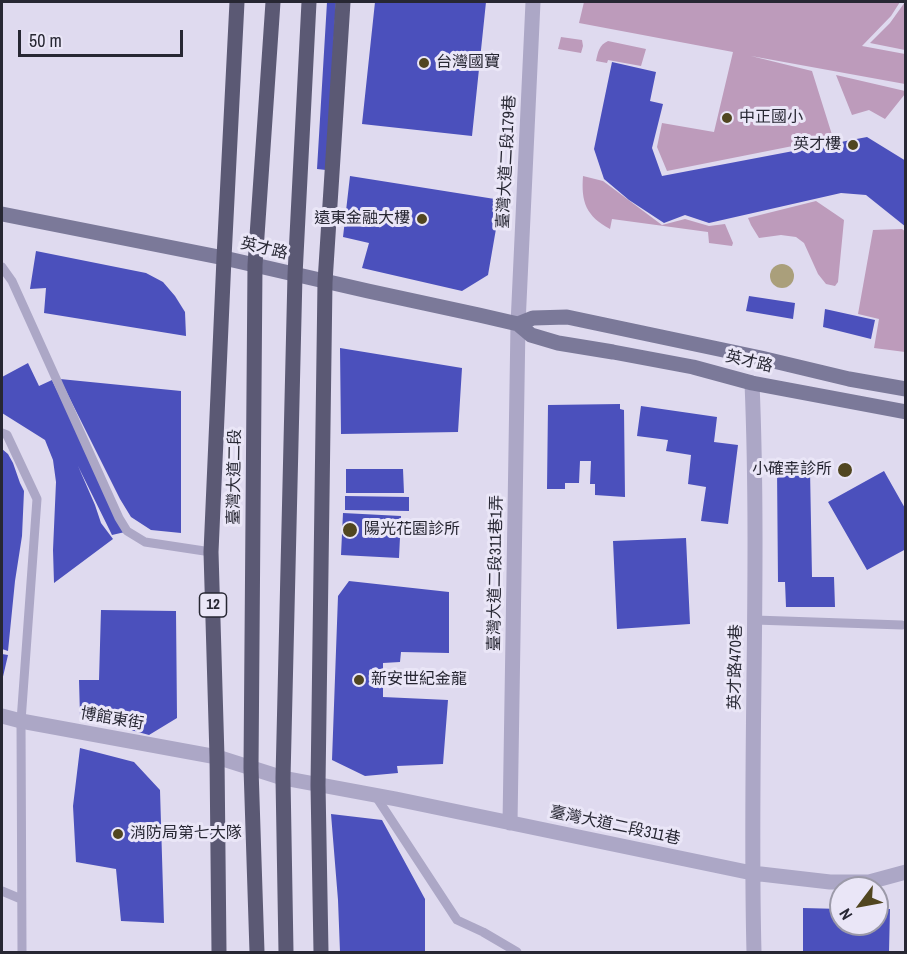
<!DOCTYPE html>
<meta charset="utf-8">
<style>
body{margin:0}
#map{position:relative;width:907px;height:954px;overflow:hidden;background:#dfdaef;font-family:"Archivo Narrow",sans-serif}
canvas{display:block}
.frame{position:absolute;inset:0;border:3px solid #272733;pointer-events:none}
.north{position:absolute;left:829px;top:876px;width:60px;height:60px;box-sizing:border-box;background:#eae6f7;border:2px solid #9c9aa9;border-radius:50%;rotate:238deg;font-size:16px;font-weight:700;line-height:24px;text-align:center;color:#272733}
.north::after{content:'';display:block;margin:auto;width:21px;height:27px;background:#514620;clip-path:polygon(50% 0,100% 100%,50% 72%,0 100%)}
.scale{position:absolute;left:18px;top:30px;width:165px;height:27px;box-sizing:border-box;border:3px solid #272733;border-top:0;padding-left:8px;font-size:18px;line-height:21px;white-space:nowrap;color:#272733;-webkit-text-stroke:4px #eae6f7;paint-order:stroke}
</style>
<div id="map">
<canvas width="907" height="954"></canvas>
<div class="frame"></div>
<div class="north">N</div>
<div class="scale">50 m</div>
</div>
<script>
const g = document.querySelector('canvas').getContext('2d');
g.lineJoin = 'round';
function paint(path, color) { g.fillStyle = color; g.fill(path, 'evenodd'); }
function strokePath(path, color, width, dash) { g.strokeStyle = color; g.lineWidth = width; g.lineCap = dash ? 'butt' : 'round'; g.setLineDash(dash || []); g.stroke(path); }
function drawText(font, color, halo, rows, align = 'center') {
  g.font = font + ' "Archivo Narrow","Noto Sans TC",sans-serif'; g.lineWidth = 6; g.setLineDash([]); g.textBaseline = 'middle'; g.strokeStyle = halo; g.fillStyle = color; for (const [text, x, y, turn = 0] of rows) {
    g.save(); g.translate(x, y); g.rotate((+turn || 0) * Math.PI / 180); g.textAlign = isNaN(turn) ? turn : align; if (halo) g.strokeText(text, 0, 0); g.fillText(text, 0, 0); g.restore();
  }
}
paint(new Path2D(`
 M584,2H900L891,16L862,46L905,54V84L751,56L812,71L833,138L667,171L657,147L662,123L714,132L733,52L579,23Z
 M905,2V50L870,43L890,23Z
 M561,37L582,40L583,46L581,53L558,49Z
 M608,41L646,49L641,66L608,60L607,63L596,61C598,52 599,45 608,41Z
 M836,75L905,91V94L885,119L869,110L852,115Z
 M583,176L603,181L662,225L685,219L709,226L725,224L733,243L732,246L709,243L708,232L612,219L610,229C586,216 581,202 583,176Z
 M816,201L844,220L838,282L835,286L826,284L818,274L804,243L796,237L781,235L759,238L751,225L748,218Z
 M902,229L906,232L905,352L874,348L879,319L858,314L873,230Z`), '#bd9bbb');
paint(new Path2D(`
 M770 276a12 12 0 1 1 24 0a12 12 0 1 1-24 0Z`), '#aa9f7b');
paint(new Path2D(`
 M327,2H336L326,170L317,169Z
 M375,2H486L472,136L362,124Z
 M612,62L656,72L650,101L663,104L652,148L662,176L867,137L906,161V227L866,195L841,193L709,223L685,215L664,223L629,200L604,179L594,149Z
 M350,176L501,200L488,275L462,291L362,268L369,243L343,237Z
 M36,251L146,273L163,282L175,296L185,312L186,336L44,313L46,288L30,289Z
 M749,296L795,303L793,319L746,311Z
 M825,309L875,320L871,339L823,327Z
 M340,348L462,368L458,432L341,434Z
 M28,363L39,386L52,380L125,532L112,535L78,466L95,505L101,523L113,539L54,583L53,550L56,482L53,460L45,440L2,413V377Z
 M60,379L181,391V533L151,530L131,517L120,499Z
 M620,404V409L624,410L625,497L595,495V484H590L591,461H580L579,483H565V489H547L548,405Z
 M641,406L717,417L714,442L738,445L728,524L701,521L706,487L688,484L691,455L666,451L668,440L637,436Z
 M2,449L8,454L13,463L20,483L24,491L22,536L15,581L8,651L2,649Z
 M346,469H403L404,493H346Z
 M777,469H810L812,577H834L835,607H786L785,582H778Z
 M884,471L906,510V549L867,570L828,502Z
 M345,496L409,497V511L345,510Z
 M343,513L401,516L399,558L341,555Z
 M686,538L690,624L617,629L613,541Z
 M349,581L449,592V653L401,652L400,662L383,663V697L448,700L443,764L397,766L398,773L365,776L332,760L338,596Z
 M101,610L176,611L177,718L149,735L80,716L79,680H99Z
 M2,654L8,655L2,681Z
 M80,748L134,762L160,790L164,923L121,921L116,869L76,862L73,806Z
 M331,814L382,820L425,899V952H340L338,900Z
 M803,908L841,909V924H877V909H890L889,952H803Z`), '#4b50bc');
strokePath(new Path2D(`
 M2,267L12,281L119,518L127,531L145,542L211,552
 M2,433L7,435L37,499L21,721L22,952
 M755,620L902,625
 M375,795L457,920L483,932L517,952
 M2,891L21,899`), '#aca7c6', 9);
strokePath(new Path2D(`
 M752,383C760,572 749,763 754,952
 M2,716L21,721L217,757L283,778L396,799L752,873L830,882H869L906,872
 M510,823L518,324L533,2`), '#aca7c6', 15);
strokePath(new Path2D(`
 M2,214L224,258L368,291L479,315L518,324L531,335L558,343L613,352L693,367L752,383L906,412
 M518,324L533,318L567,317L761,358L849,379L906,389`), '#7b7999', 15);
strokePath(new Path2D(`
 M219,952L217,757L211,552L224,258L237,2
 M257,952L251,768L255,265L273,2
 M286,952L283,778L295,275L309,2
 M321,952L318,785L325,282L343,2`), '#5b5974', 15);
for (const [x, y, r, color] of [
 [424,63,6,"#514620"],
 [727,118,6,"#514620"],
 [853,145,6,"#514620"],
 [422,219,6,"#514620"],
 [845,470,8,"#514620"],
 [350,530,8,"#514620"],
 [359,680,6,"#514620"],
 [118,834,6,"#514620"]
]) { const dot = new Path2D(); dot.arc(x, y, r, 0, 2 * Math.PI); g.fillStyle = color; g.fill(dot); strokePath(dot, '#eae6f7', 2); }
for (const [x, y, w] of [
 [213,605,27]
]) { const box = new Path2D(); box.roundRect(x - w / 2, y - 12, w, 24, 4.5); g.fillStyle = '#eae6f7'; g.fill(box); strokePath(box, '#272733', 1.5); }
drawText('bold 15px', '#272733', null, [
 ["12",213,605]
]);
drawText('16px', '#272733', '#eae6f7', [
 ["台灣國寶",436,63],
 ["中正國小",739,118],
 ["英才樓",841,145,"right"],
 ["遠東金融大樓",410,219,"right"],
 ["小確幸診所",832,470,"right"],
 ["陽光花園診所",364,530],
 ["新安世紀金龍",371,680],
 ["消防局第七大隊",130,834]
], 'left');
drawText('16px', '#272733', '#eae6f7', [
 ["臺灣大道二段179巷",507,162,-87],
 ["英才路",264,249,13],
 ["英才路",749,362,13],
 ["臺灣大道二段",235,477,-89],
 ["臺灣大道二段311巷1弄",496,573,-89],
 ["英才路470巷",736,667,-89],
 ["博館東街",112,719,10],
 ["臺灣大道二段311巷",615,826,12]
]);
</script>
